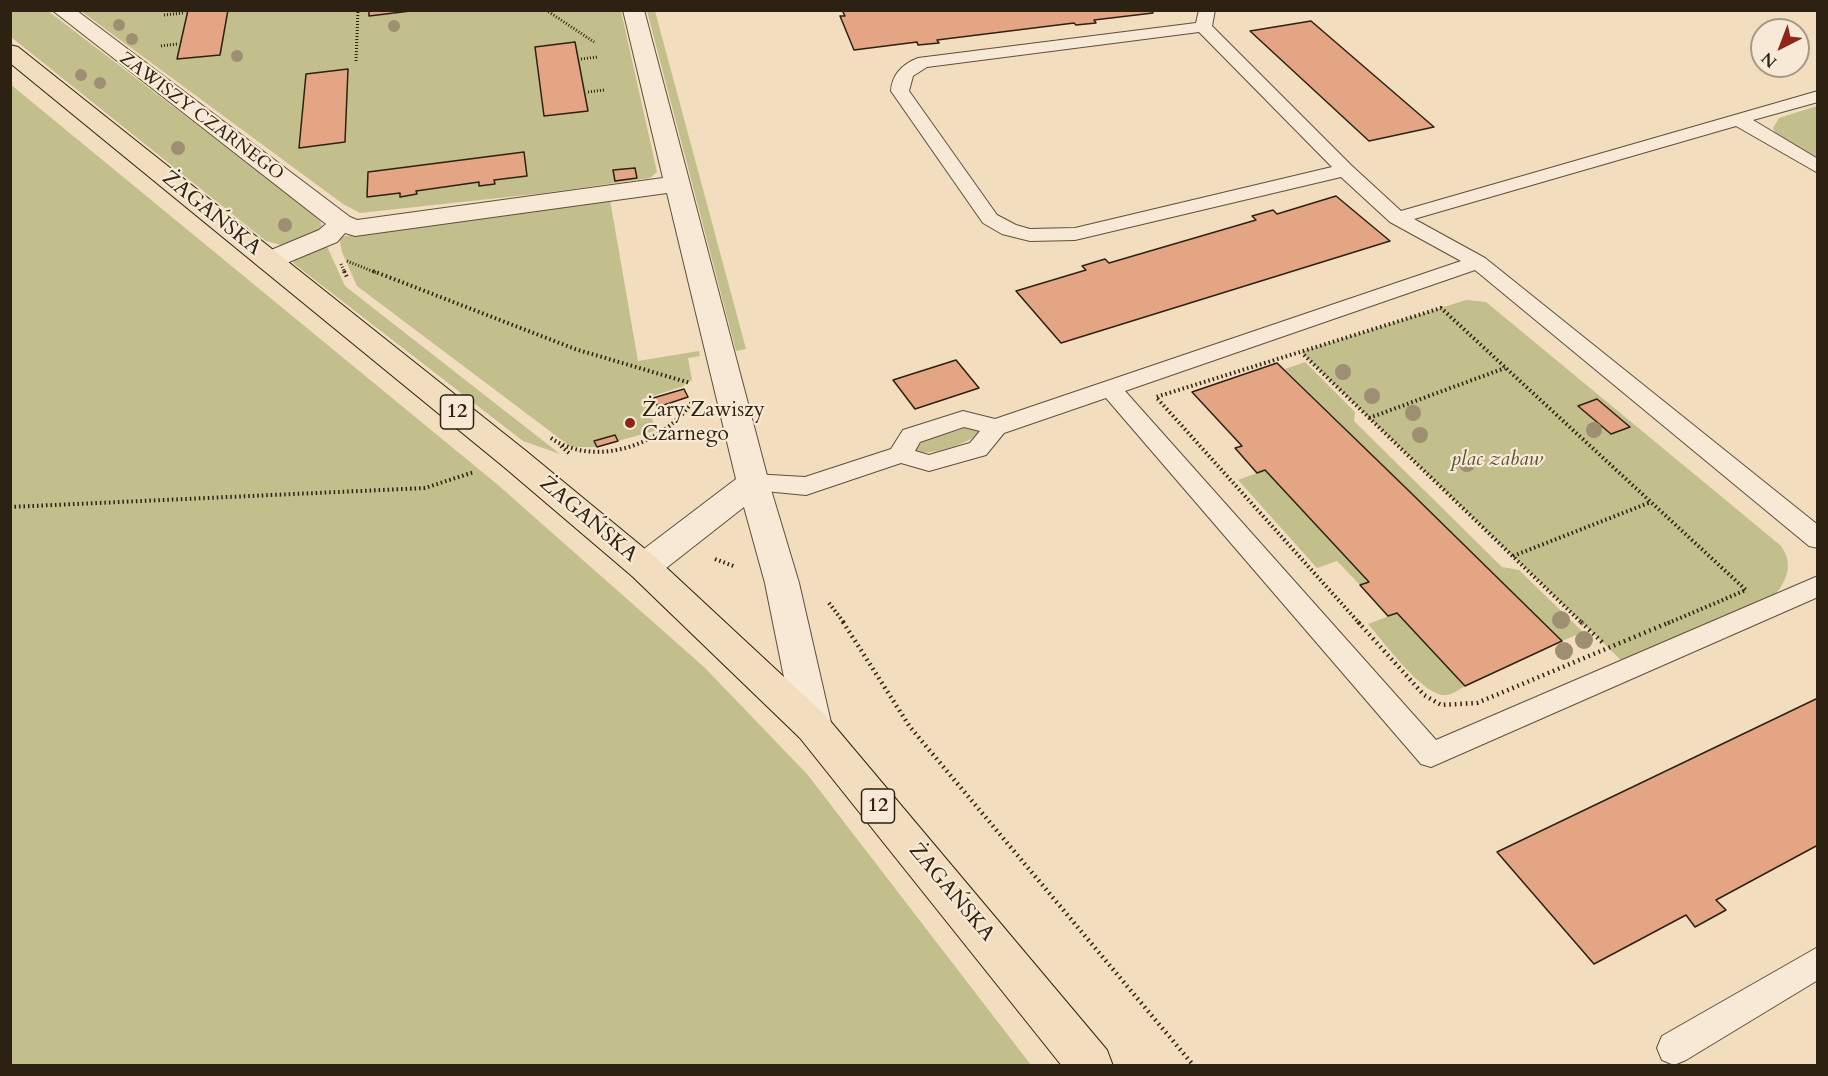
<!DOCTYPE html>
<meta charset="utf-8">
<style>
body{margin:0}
#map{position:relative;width:1828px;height:1076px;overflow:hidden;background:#f2ddbe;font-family:Cardo,serif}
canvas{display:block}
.frame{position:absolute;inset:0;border:12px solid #2d2111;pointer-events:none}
.north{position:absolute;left:1750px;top:18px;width:60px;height:60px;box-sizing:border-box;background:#f7e9d5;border:2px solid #a69987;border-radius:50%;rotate:222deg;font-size:16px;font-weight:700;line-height:24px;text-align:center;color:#2d2111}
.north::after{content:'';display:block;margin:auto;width:21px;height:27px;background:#8f2418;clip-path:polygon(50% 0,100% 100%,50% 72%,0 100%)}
</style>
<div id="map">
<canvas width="1828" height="1076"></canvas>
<div class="frame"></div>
<div class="north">N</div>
</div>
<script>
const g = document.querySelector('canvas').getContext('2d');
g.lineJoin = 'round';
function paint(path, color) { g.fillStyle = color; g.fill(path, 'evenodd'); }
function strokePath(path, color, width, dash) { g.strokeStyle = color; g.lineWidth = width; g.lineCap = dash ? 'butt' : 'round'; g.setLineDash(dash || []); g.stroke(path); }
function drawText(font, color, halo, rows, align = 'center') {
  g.font = font + ' Cardo,serif'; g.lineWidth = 4.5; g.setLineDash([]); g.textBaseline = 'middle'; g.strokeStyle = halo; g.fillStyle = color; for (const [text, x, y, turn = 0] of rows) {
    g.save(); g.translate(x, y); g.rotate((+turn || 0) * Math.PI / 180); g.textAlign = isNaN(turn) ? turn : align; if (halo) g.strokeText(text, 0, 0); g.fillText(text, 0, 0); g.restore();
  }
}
paint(new Path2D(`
 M10,11H48L319,218L322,226L313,234L285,246L266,241L11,37Z
 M81,11H621L657,172L650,178L545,193L360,213L343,204Z
 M647,11H655L746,349L736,351Z
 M10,84L498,485L704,667L807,774L1031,1065H11Z
 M1817,106V158L1776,134L1773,128L1779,118Z
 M610,200L638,361L699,351L700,356L688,358L692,380L681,387L643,399L657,430L618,441L615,435L594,441L597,447H571L357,286L342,252L339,237Z
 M325,242L345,286L560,454L523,441L293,263L296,257Z
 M1466,300L1486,302L1780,545C1794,562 1788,581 1773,597L1622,661L1301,352Z
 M1305,362L1355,412L1354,421L1502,567L1519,570L1583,632L1562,641L1285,369Z
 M965,428L984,430C964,446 936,455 912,452L922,442Z
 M1265,470L1369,582L1360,585L1337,561L1317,568L1238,480Z
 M1397,613L1465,686C1458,690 1451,696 1443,695C1421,693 1383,641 1368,624Z`), '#c2bf8c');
const building = new Path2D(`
 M188,10H228L220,55L177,59Z
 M369,10H419L369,16Z
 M842,10H1151L1153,13L1094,20L1096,23L1076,25L1074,23L937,40L939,43L918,45L917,42L854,50L840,16H845Z
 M1311,21L1434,127L1369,141L1250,31Z
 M575,42L588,111L544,116L535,47Z
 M348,69L345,142L299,148L306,74Z
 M524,152L527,176L494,180L495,184L479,186V182L416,191L417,194L400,197V193L367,197L368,172Z
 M635,168L637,178L615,181L613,170Z
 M1336,196L1390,241L1061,343L1016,291L1086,270L1082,266L1105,259L1109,263L1256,220L1252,216L1273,210L1277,214Z
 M956,360L979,388L915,409L893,380Z
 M1277,363L1408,490L1562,641L1465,686L1397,613L1388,616L1360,585L1369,582L1265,470L1257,473L1235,448L1242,446L1192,392Z
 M684,389L688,397L658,407L653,398Z
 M1597,399L1630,427L1611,434L1578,406Z
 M615,435L618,441L597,447L594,441Z
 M1818,698V845L1716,900L1726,910L1695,927L1686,915L1594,964L1497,852Z`);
paint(building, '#e4a585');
strokePath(building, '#2d2111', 1.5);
const service = new Path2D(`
 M1199,10H1215L1212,26L1352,166L1401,211L1818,91V102L1753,120L1818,159V173L1736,126L1414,219L1485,258L1818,525V548L1809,546L1475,270L1125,391L1436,740L1818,576V597L1431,767L1421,764L1106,398L1004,433L986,455L929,471L901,463L806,495L744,489L741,483L744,477L753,474L805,477L891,449L903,430L963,411L995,419L1461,261L1390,222L1341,177L1075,240L1030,241L1002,234L983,223L891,91C892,74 903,64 918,58L1196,23ZM1199,32L1332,167L1075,228L1030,229L1016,225L997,215L909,91L913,76L927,67ZM964,427L980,431L970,443L929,455L915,451L920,442Z
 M1818,947V980L1686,1060L1674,1065L1662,1060L1657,1048L1662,1036Z`);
const minor = new Path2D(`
 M52,10H76L350,217L357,220L663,178L623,10H644L769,483L799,583L832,727L826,738L813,742L800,738L794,727L765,583L744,507L656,576L644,580L632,576L627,567L632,558L736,479L667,193L355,236L345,233L337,242L277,267L268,269L259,267L255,261L259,255L319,230L326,224Z`);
const primary = new Path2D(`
 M10,45L18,47L526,451L656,558L826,716L1107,1050L1113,1066H1062L800,738L632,576L504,467L10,63Z`);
strokePath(service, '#5e503c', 2);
strokePath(minor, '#5e503c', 2);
strokePath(primary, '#2d2111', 2);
strokePath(new Path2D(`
 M546,10L594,42
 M164,15L183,13
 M161,46L177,44
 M581,59L597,57
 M356,61L358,10
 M588,92L604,90
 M347,261L377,273
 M341,264L345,273`), '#2d2111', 3, [1, 2]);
strokePath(new Path2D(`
 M344,271L348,279
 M373,271L575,349L690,383
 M1304,355L1583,624
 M1369,418L1505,368
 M551,438C595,469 664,444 692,402
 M561,446L570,454
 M10,507L425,488L474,472
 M1513,556L1651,502
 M715,559L736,567
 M829,603L845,624
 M1360,624L1156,397L1441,308L1746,590L1666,624`), '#2d2111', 4, [1.5, 3]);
strokePath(new Path2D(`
 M843,622L910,727L1194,1066
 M1358,622L1424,695L1441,705L1477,703L1670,622
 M1581,622L1603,643`), '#2d2111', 4.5, [1.5, 4]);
paint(service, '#f7e9d5');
paint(minor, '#f7e9d5');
paint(primary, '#f2ddbe');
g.fillStyle = '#9e8f73';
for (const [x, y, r] of [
 [119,25,6],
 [394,26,6],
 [132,39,6],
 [237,56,6],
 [81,75,6],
 [100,83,6],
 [178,148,7],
 [285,225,7],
 [1343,372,8],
 [1372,396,8],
 [1413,413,8],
 [1594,430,8],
 [1420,435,8],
 [1467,464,8],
 [1561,620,9],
 [1584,640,9],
 [1564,651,9]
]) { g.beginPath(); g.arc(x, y, r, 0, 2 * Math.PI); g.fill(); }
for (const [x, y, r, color] of [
 [630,423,6,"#8f2418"]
]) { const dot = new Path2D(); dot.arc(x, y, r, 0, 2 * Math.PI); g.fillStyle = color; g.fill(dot); strokePath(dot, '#f7e9d5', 2); }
drawText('18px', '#2d2111', '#f7e9d5', [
 ["ZAWISZY CZARNEGO",201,117,37]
]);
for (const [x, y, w] of [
 [457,412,33],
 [878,806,33]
]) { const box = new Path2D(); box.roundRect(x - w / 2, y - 17, w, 34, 4.5); g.fillStyle = '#f7e9d5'; g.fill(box); strokePath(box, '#2d2111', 1.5); }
drawText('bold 20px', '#2d2111', null, [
 ["12",457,412],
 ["12",878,806]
]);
drawText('21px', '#2d2111', '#f7e9d5', [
 ["ŻAGAŃSKA",211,214,39],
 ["ŻAGAŃSKA",588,520,40],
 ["ŻAGAŃSKA",951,893,50]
]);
drawText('21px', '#2d2111', '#f7e9d5', [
 ["Żary Zawiszy",642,411],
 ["Czarnego",642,435]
], 'left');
drawText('italic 21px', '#5a5036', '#f7e9d5', [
 ["plac zabaw",1497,460]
]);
</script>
